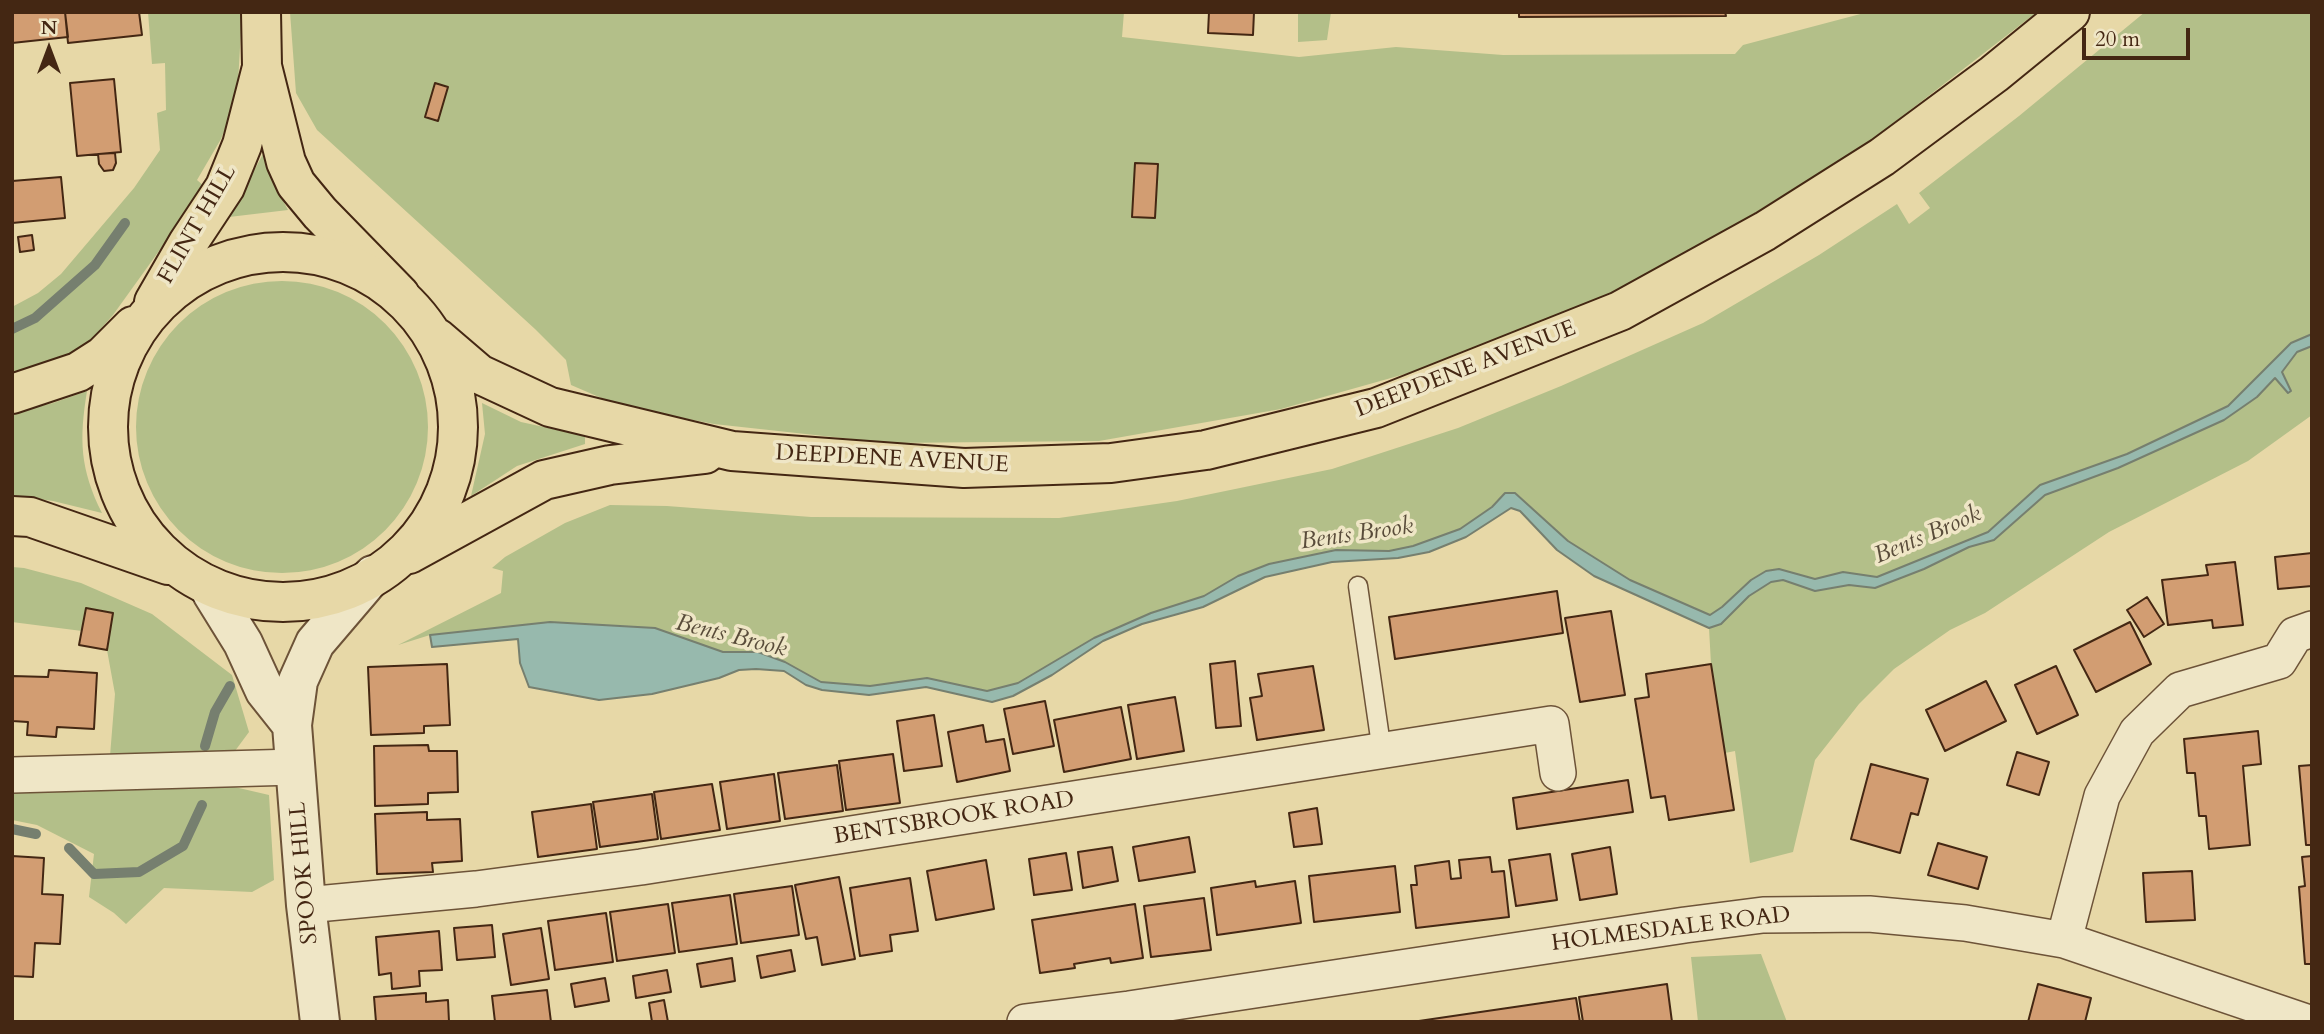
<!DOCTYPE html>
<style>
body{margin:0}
#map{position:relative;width:2324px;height:1034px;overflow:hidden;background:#e7d8a7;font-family:Cardo,serif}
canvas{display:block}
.frame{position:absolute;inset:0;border:14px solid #442713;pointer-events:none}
.north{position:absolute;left:14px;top:14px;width:70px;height:70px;-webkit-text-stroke:5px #efe6c6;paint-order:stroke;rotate:0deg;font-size:19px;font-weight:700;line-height:28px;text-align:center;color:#442713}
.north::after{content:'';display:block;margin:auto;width:24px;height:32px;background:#442713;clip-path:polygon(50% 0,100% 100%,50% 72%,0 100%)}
.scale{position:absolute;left:2082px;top:28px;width:108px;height:32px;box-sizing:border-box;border:4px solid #442713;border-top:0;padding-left:9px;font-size:21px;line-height:24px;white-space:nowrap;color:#442713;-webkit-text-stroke:5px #efe6c6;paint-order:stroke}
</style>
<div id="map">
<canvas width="2324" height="1034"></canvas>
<div class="frame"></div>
<div class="north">N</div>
<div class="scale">20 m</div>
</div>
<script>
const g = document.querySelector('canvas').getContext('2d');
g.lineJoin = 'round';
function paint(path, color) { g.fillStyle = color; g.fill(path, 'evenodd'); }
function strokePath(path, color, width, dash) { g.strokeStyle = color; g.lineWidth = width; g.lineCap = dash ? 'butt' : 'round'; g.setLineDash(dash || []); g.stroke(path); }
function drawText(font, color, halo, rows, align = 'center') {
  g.font = font + ' Cardo,serif'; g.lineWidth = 7; g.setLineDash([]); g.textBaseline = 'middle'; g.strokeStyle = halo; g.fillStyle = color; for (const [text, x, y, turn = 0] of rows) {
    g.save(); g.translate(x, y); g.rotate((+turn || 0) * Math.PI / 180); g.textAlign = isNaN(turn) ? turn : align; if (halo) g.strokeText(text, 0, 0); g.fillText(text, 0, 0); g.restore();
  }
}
paint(new Path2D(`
 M148,12H242L238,83L228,121L221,139L197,180L205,187L113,315L80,352L12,377V307L38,293L61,274L134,188L160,150L157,113L166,110L165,63L152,64Z
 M290,12H1124L1122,37L1299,57L1396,47L1503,55L1735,54L1743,45L1868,12H2037L1869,142L1663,270L1469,356L1281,409L1099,441L888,443L714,424L620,406L571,385L566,360L535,329L317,130L296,93Z
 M1298,12H1331L1327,40L1298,42Z
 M2145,12H2312V334L2291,343L2228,406L2127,454L2040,485L1988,532L1877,577L1843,572L1815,579L1779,569L1751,580L1722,607L1710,615L1630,580L1568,541L1516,493H1505L1492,507L1460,529L1413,546L1389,551L1336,550L1269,564L1238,576L1204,596L1151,613L1094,638L1018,683L987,691L927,678L870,686L821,682L785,662L758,652H723L655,628L550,622L430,635L398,645L501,593L503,571L492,568L505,557L565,523L610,505L667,506L811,517L1059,518L1177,501L1332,469L1458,428L1561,386L1703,323L1819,255L1897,204L1909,224L1930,208L1919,193L2019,116Z
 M269,153L274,184L288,210L229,217L263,154Z
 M136 427a146 146 0 1 1 292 0a146 146 0 1 1-292 0Z
 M2312,346V415L2248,461L2109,532L1985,613L1950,630L1894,669L1859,704L1815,760L1793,852L1750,863L1735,751L1725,753L1711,664L1709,628L1721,624L1749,596L1771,582L1783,580L1815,591L1849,585L1875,588L1924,569L1969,547L1994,540L2045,495L2118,468L2224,420L2257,397L2275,378L2288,393L2291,390L2282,372L2297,352Z
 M87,391C79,440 80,469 102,513L53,501L12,495V413L53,403Z
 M482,403L521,422L585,436V444L517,466L471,496L485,434Z
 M12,567L24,568L81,583L152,614L232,675L249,732L232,755L110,756L115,694L107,650L113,613L86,608L82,631L12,622Z
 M226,785L269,795L274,880L252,892L164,888L126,924L114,913L89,897L94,854L37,825L12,820V791Z
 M1761,954L1787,1022H1698L1691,957Z`), '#b3bf89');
const water = new Path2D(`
 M2312,334V346L2297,352L2282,372L2291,391L2288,393L2275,378L2257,397L2224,420L2118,468L2045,495L1994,540L1969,547L1924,569L1875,588L1849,585L1815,591L1783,580L1771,582L1749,596L1721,624L1709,628L1594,576L1557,550L1520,511L1511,508L1466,537L1429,552L1398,558L1332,562L1265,577L1203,607L1142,624L1103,641L1052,675L1013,696L992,702L926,687L869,695L822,690L806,685L784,671L756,669L739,670L719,678L652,694L599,700L529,687L520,663L518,639L432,647L430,635L550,622L655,628L723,652H758L785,662L821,682L870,686L927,678L987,691L1018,683L1094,638L1151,613L1204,596L1238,576L1269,564L1336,550L1389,551L1413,546L1460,529L1492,507L1505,493H1515L1568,541L1630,580L1710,615L1722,607L1751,580L1766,571L1779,569L1815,579L1843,572L1877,577L1988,532L2040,485L2127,454L2228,406L2291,343Z`);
paint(water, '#97b9ad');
strokePath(water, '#767f6f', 2);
strokePath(new Path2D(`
 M12,329L35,318L95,265L125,223
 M205,746L215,712L230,686
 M12,829L36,834
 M69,848L94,874L139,872L183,846L202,805`), '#767f6f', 10);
const building = new Path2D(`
 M12,12H65L68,37L12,43Z
 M65,12H139L142,35L68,43Z
 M1209,12H1254L1253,35L1208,33Z
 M1519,12H1725L1726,16L1519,17Z
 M114,79L121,152L77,156L70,83Z
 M435,83L448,87L438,121L425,117Z
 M115,153L116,163L113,170L104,171L99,164L98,154Z
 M1135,163L1158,164L1155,218L1132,217Z
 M61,177L65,218L12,223V181Z
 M32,235L34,250L20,252L18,237Z
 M2312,553V586L2278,589L2275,557Z
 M2235,562L2243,625L2213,628L2212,620L2168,625L2162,580L2208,575L2206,565Z
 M1557,591L1563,633L1395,659L1389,617Z
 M2147,597L2164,624L2144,637L2127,610Z
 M86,608L113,613L107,650L79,645Z
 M1611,611L1625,695L1580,702L1565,618Z
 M2130,622L2151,664L2096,692L2074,650Z
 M1235,661L1241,726L1216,728L1210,664Z
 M447,664L450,725L424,726V733L371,735L368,667Z
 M1711,664L1734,810L1669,820L1665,796L1651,798L1635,699L1649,697L1646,674Z
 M1313,666L1324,730L1257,740L1250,698L1262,696L1258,674Z
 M2056,666L2078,715L2037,734L2015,685Z
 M49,670L97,673L94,729L57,727L56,737L27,735L28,722L12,721V676L48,677Z
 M1986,681L2006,721L1945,751L1926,710Z
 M1175,697L1184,751L1137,759L1128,705Z
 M1045,701L1054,746L1013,754L1004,709Z
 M1121,707L1131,759L1064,772L1054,720Z
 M934,715L942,766L904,771L897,721Z
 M983,725L986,742L1004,739L1010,771L957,782L948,732Z
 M2258,731L2261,764L2243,766L2250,845L2209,849L2206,816H2199L2195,773H2187L2184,739Z
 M428,745L429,751H457L458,792L428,793V804L375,806L374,746Z
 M2017,752L2049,762L2039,795L2007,785Z
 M893,754L900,803L846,810L839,761Z
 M1871,764L1928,779L1918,815L1911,813L1900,853L1851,839Z
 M837,765L843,811L785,819L778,773Z
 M2312,765V845H2306L2299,766Z
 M774,774L780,821L727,829L720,782Z
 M1628,780L1633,812L1517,829L1513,798Z
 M712,784L720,830L661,839L654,792Z
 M652,794L658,839L600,847L593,802Z
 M591,804L597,849L538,857L532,812Z
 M1317,808L1322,844L1294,847L1289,813Z
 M427,812V820L460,819L462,861L432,863L433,872L377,874L375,814Z
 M1189,837L1195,872L1139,881L1133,847Z
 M1938,843L1987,857L1978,889L1928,875Z
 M1112,847L1118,881L1083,888L1078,852Z
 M1610,847L1617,894L1580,900L1572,854Z
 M1066,853L1072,890L1034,895L1029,859Z
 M1550,854L1557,900L1516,906L1509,860Z
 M12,856L44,858L42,894L63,895L60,944L35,943L33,977L12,976Z
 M2312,856V964H2305L2299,887L2305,886L2302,857Z
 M1490,857L1492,872L1504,871L1509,917L1416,928L1411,885H1417L1415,866L1449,861L1451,879L1461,878L1459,860Z
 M986,860L994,909L936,920L927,871Z
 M1395,866L1400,912L1314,922L1309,876Z
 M2192,871L2195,920L2146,922L2143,873Z
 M839,877L855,959L822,965L817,937L806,939L795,885Z
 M910,878L918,931L890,935L892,951L860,956L850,888Z
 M1255,881L1256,887L1295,881L1301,923L1217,935L1211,888Z
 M792,886L799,935L741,943L734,894Z
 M730,895L737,944L679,952L672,903Z
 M1204,898L1211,950L1151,957L1144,906Z
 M668,904L675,953L617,961L610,912Z
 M1135,904L1143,958L1111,963L1110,958L1074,964L1075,968L1040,973L1032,920Z
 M606,913L613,962L555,970L548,921Z
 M492,925L495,957L457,960L454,928Z
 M541,928L549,979L511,985L503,934Z
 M439,931L442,970L419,971L420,986L392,989L391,973L379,975L376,937Z
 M791,950L795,971L761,978L757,956Z
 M732,958L735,981L701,987L697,964Z
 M667,970L671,992L636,998L633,976Z
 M605,978L609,1001L575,1007L571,984Z
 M1667,984L1672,1022H1583L1579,997Z
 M2038,984L2091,998L2085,1022H2028Z
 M547,990L551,1022H495L492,996Z
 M426,993V1002L448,1000L449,1022H376L374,997Z
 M1576,998L1580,1022H1412Z
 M664,1000L668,1022H652L649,1003Z`);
paint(building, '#d29d72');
strokePath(building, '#442713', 2);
const service = new Path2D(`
 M1358,586L1382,752`);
const minor = new Path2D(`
 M12,775L295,767
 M306,905L476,889L641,867L1551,724L1558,773
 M2064,940L2102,796L2137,732L2180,690L2279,661L2295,635L2312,629
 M1025,1022L1129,1009L1685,925L1763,915L1869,914L1965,923L2064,940L2306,1022`);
const tertiary = new Path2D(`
 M212,593L243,643L265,691L292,725
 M320,1022L306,905L292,725L298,681L315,643L373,575`);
const primary = new Path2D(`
 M261,12L262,66L286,162L296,184L320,213L400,295
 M154,302L188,243L225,187L242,145L261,71`);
const trunk = new Path2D(`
 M108 427a175 175 0 1 1 350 0a175 175 0 1 1-350 0Z
 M437,338L479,374L550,407L732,451L964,468L1111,463L1206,450L1376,408L1620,311L1765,231L1882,157L1994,74L2070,12
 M12,394L78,372L103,356L133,326
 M12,516L30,517L168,565
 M409,554L544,480L610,465L705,454`);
strokePath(service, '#6d5338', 21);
strokePath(minor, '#6d5338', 38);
strokePath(tertiary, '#6d5338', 42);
strokePath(primary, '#442713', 42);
strokePath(trunk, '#442713', 42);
strokePath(service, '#efe6c6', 18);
strokePath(minor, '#efe6c6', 35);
strokePath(tertiary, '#efe6c6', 38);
strokePath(primary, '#e7d8a7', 38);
strokePath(trunk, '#e7d8a7', 38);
drawText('23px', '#442713', '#efe6c6', [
 ["FLINT HILL",198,225,-60],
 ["DEEPDENE AVENUE",1466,370,-21],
 ["DEEPDENE AVENUE",892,460,3],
 ["BENTSBROOK ROAD",954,819,-9],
 ["SPOOK HILL",305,873,-95],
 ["HOLMESDALE ROAD",1671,930,-7]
]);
drawText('italic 24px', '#594c3a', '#efe6c6', [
 ["Bents Brook",1357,535,-8],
 ["Bents Brook",1928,536,-23],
 ["Bents Brook",731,637,14]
]);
</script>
